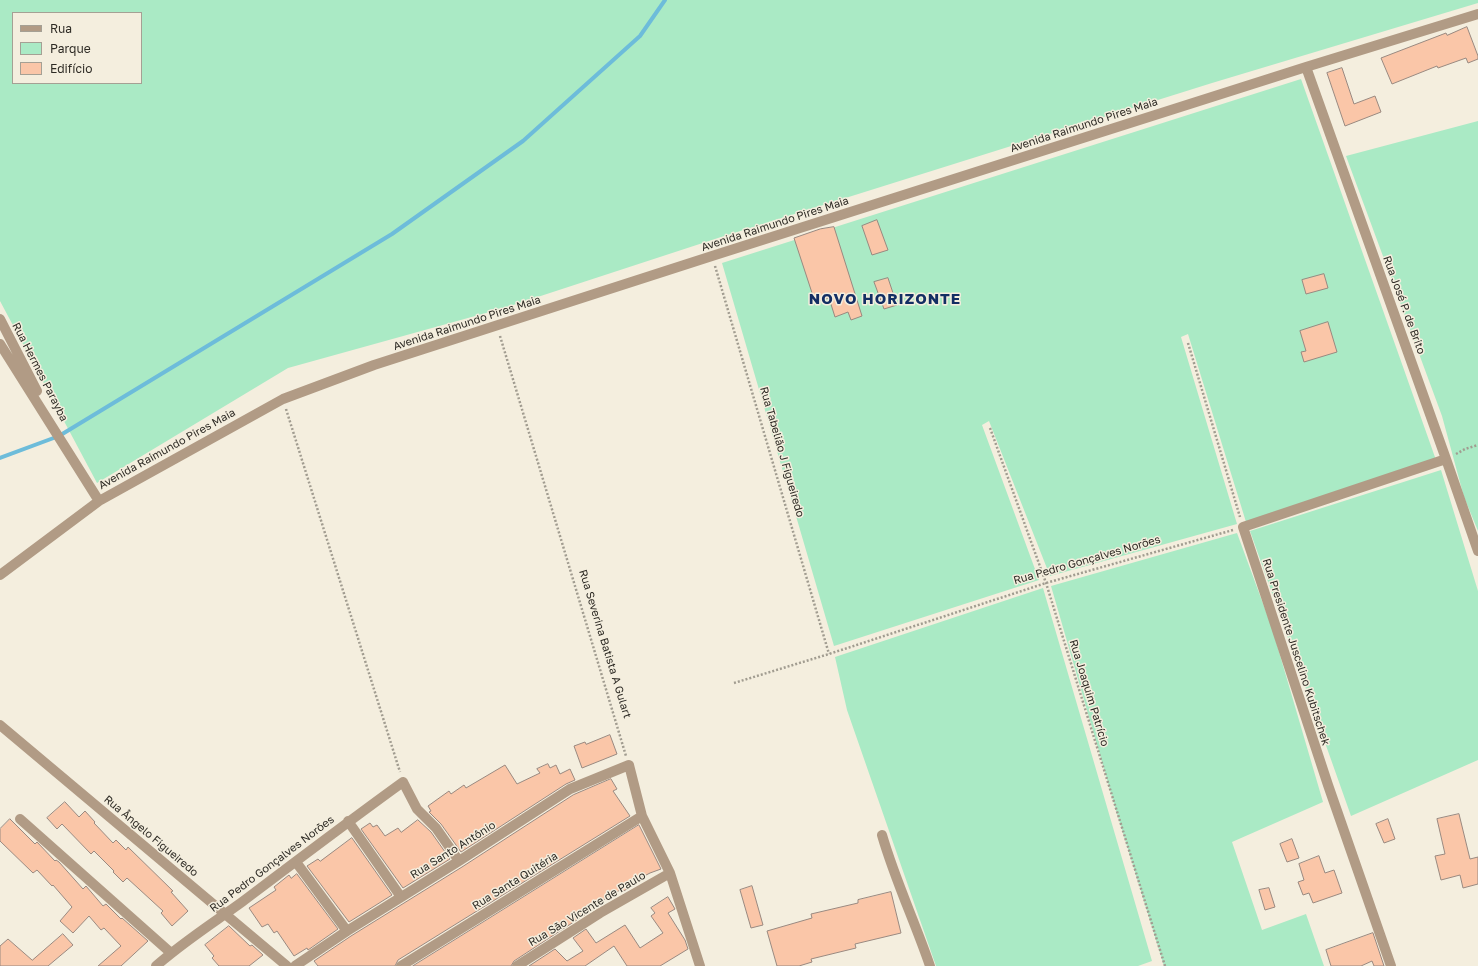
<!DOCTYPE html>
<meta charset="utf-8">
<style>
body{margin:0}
#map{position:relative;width:1478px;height:966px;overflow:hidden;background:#f4eede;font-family:"Golos Text",sans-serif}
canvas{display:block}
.legend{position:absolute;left:12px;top:12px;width:130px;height:72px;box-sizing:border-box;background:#f4eede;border:1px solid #a5a094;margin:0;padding:5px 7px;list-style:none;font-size:12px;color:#2e2b25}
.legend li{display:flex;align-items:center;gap:8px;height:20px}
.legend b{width:20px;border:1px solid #a5a094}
</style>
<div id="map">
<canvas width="1478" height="966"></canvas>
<ul class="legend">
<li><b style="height:5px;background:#b19b85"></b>Rua</li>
<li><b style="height:11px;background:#aaeac5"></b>Parque</li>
<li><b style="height:11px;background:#fac6a8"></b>Edifício</li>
</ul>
</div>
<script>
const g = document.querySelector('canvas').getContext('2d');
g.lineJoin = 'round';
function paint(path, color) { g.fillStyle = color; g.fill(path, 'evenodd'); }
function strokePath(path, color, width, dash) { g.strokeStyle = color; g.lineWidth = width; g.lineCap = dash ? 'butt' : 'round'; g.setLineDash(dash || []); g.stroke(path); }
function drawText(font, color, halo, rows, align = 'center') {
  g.font = font + ' "Golos Text",sans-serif'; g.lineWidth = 3; g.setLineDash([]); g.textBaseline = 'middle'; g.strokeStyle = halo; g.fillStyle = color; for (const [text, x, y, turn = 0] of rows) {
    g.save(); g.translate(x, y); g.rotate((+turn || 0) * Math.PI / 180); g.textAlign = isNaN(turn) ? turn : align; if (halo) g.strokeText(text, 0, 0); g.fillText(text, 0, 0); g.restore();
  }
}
paint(new Path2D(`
 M0,0H1478V3L1212,83L718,238L504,308L288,368L97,483L0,301ZM13,13H141V83H13Z
 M1301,79L1436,460L1246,522L1188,334L1181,337L1237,524L1050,576L989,421L982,425L1039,580L834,646L722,263Z
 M1478,121V531L1464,497L1442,416L1346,156Z
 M1441,470L1478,591V760L1351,816L1250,531Z
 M1237,533L1272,628L1323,802L1232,842L1262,930L1306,914L1324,966H1164L1115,807L1051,586Z
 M1043,588L1152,961L1138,966H936L847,710L835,657Z`), '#aaeac5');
strokePath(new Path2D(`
 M0,458L59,436L392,234L523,141L640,36L665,0`), '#6dbcda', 4);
const building = new Path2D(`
 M1467,27L1478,56V59L1468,63L1466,58L1438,68L1437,66L1392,84L1381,58L1446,33L1447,35Z
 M1342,68L1354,104L1375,96L1381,112L1345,126L1327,73Z
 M877,220L888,250L872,255L862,226Z
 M834,227L862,316L851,320L848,312L835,317L829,298L815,302L794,238L820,229Z
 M1324,274L1328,288L1306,294L1302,280Z
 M888,278L897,305L884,309L874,282Z
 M1328,322L1337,352L1304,362L1301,352L1306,351L1300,331Z
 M610,735L617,754L582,768L574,746L585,742L586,744Z
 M548,764L550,768L556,765L560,774L570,769L575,780L566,784L461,852L441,824L429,812L431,811L428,806L449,791L451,794L464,785L466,788L505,765L517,784L540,773L537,769Z
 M611,779L617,789L613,791L630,816L398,960L395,966H318L314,961L351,936L462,867L573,795Z
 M65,802L79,817L85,811L95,822L94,823L113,843L116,840L126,850L128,847L173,891L171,892L188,911L172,926L161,913L163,911L127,878L123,882L113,872L114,871L94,851L91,854L62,824L57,829L47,818Z
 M1459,814L1470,859L1478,857V884L1463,888L1460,875L1441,880L1435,856L1445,854L1437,819Z
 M10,819L35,844L37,842L55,861L56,860L59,862L83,889L86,886L103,906L106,904L121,919L122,918L148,941L121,966H98L121,946L104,928L101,930L89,916L73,933L60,921L72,907L53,885L52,886L37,870L33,873L0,841V829Z
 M1388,819L1395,839L1384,843L1376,824Z
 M418,820L431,832L450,859L403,888L361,829L370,823L373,827L377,825L385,836L398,828L401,832Z
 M639,825L661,869L650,873L633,882L634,885L622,892L620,890L590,908L592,910L514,961L511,966H413Z
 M352,838L392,895L349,922L307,866L318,859L320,861Z
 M1292,839L1299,858L1287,862L1280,844Z
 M1319,856L1325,873L1334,870L1342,893L1313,903L1309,893L1303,895L1298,882L1304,880L1299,864Z
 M297,874L338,929L308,950L307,948L294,956L277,931L274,933L268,924L262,927L249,908L276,890L274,887L289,875L291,878Z
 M752,886L763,925L751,928L740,890Z
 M1269,888L1275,907L1265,910L1259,890Z
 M891,892L901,933L855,944L856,948L811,959L812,962L799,966H777L767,931L812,918L811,914L858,903V900Z
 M668,897L675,909L668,913L685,940L688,949L660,966H627L614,946L585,966H529L555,949L567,961L583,951L573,938L586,929L596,943L625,925L640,948L663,933L651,916L655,913L651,908Z
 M229,926L250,946L252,945L263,955L249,966H219L212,958L214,956L205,945Z
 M1373,933L1384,966H1374L1372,961L1361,966H1331L1326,950Z
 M63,934L73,945L48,966H0V946L8,939L32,960Z`);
paint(building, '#fac6a8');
strokePath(building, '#998980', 1);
strokePath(new Path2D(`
 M715,266L829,654
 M500,336L626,756
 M1188,343L1240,517
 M286,409L400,772
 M990,428L1046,583L1165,966
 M1456,454L1465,449L1478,445
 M734,683L829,654L1046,583L1233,530`), '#a19c90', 2.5, [2, 2]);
strokePath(new Path2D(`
 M1306,67L1446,459L1478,551
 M0,319L37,391
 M0,344L99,501
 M0,575L99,501L283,399L374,365L712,256L1306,67L1478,14
 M0,725L287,966
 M20,819L171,953
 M348,821L401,897
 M882,835C895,880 915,922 930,966
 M296,862L347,931
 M156,966C183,942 213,923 242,902C295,862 349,821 403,782L417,809L436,828L459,861
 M295,966L347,931L459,861L570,789L629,765L642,816L670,873L700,966
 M401,966L642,816
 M517,966L600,913L670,873
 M1391,966L1328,785L1243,527L1446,459`), '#b19b85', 10);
drawText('11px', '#2e2b25', '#f4eede', [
 ["Avenida Raimundo Pires Maia",1084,125,-18],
 ["Avenida Raimundo Pires Maia",775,224,-18],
 ["Rua José P. de Brito",1404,305,70],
 ["Avenida Raimundo Pires Maia",467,323,-18],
 ["Rua Hermes Parayba",40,372,63],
 ["Avenida Raimundo Pires Maia",167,449,-29],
 ["Rua Tabelião J Figueiredo",782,452,74],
 ["Rua Pedro Gonçalves Norões",1087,560,-16],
 ["Rua Severina Batista A Gulart",605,644,73],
 ["Rua Presidente Juscelino Kubitschek",1296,652,72],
 ["Rua Joaquim Patrício",1089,693,73],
 ["Rua Ângelo Figueiredo",151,836,40],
 ["Rua Santo Antônio",453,850,-32],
 ["Rua Pedro Gonçalves Norões",272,864,-37],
 ["Rua Santa Quitéria",515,881,-32],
 ["Rua São Vicente de Paulo",587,909,-31]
]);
g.letterSpacing = '1px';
drawText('bold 15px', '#132e63', '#f4eede', [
 ["NOVO HORIZONTE",885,299]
]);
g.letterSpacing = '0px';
</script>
